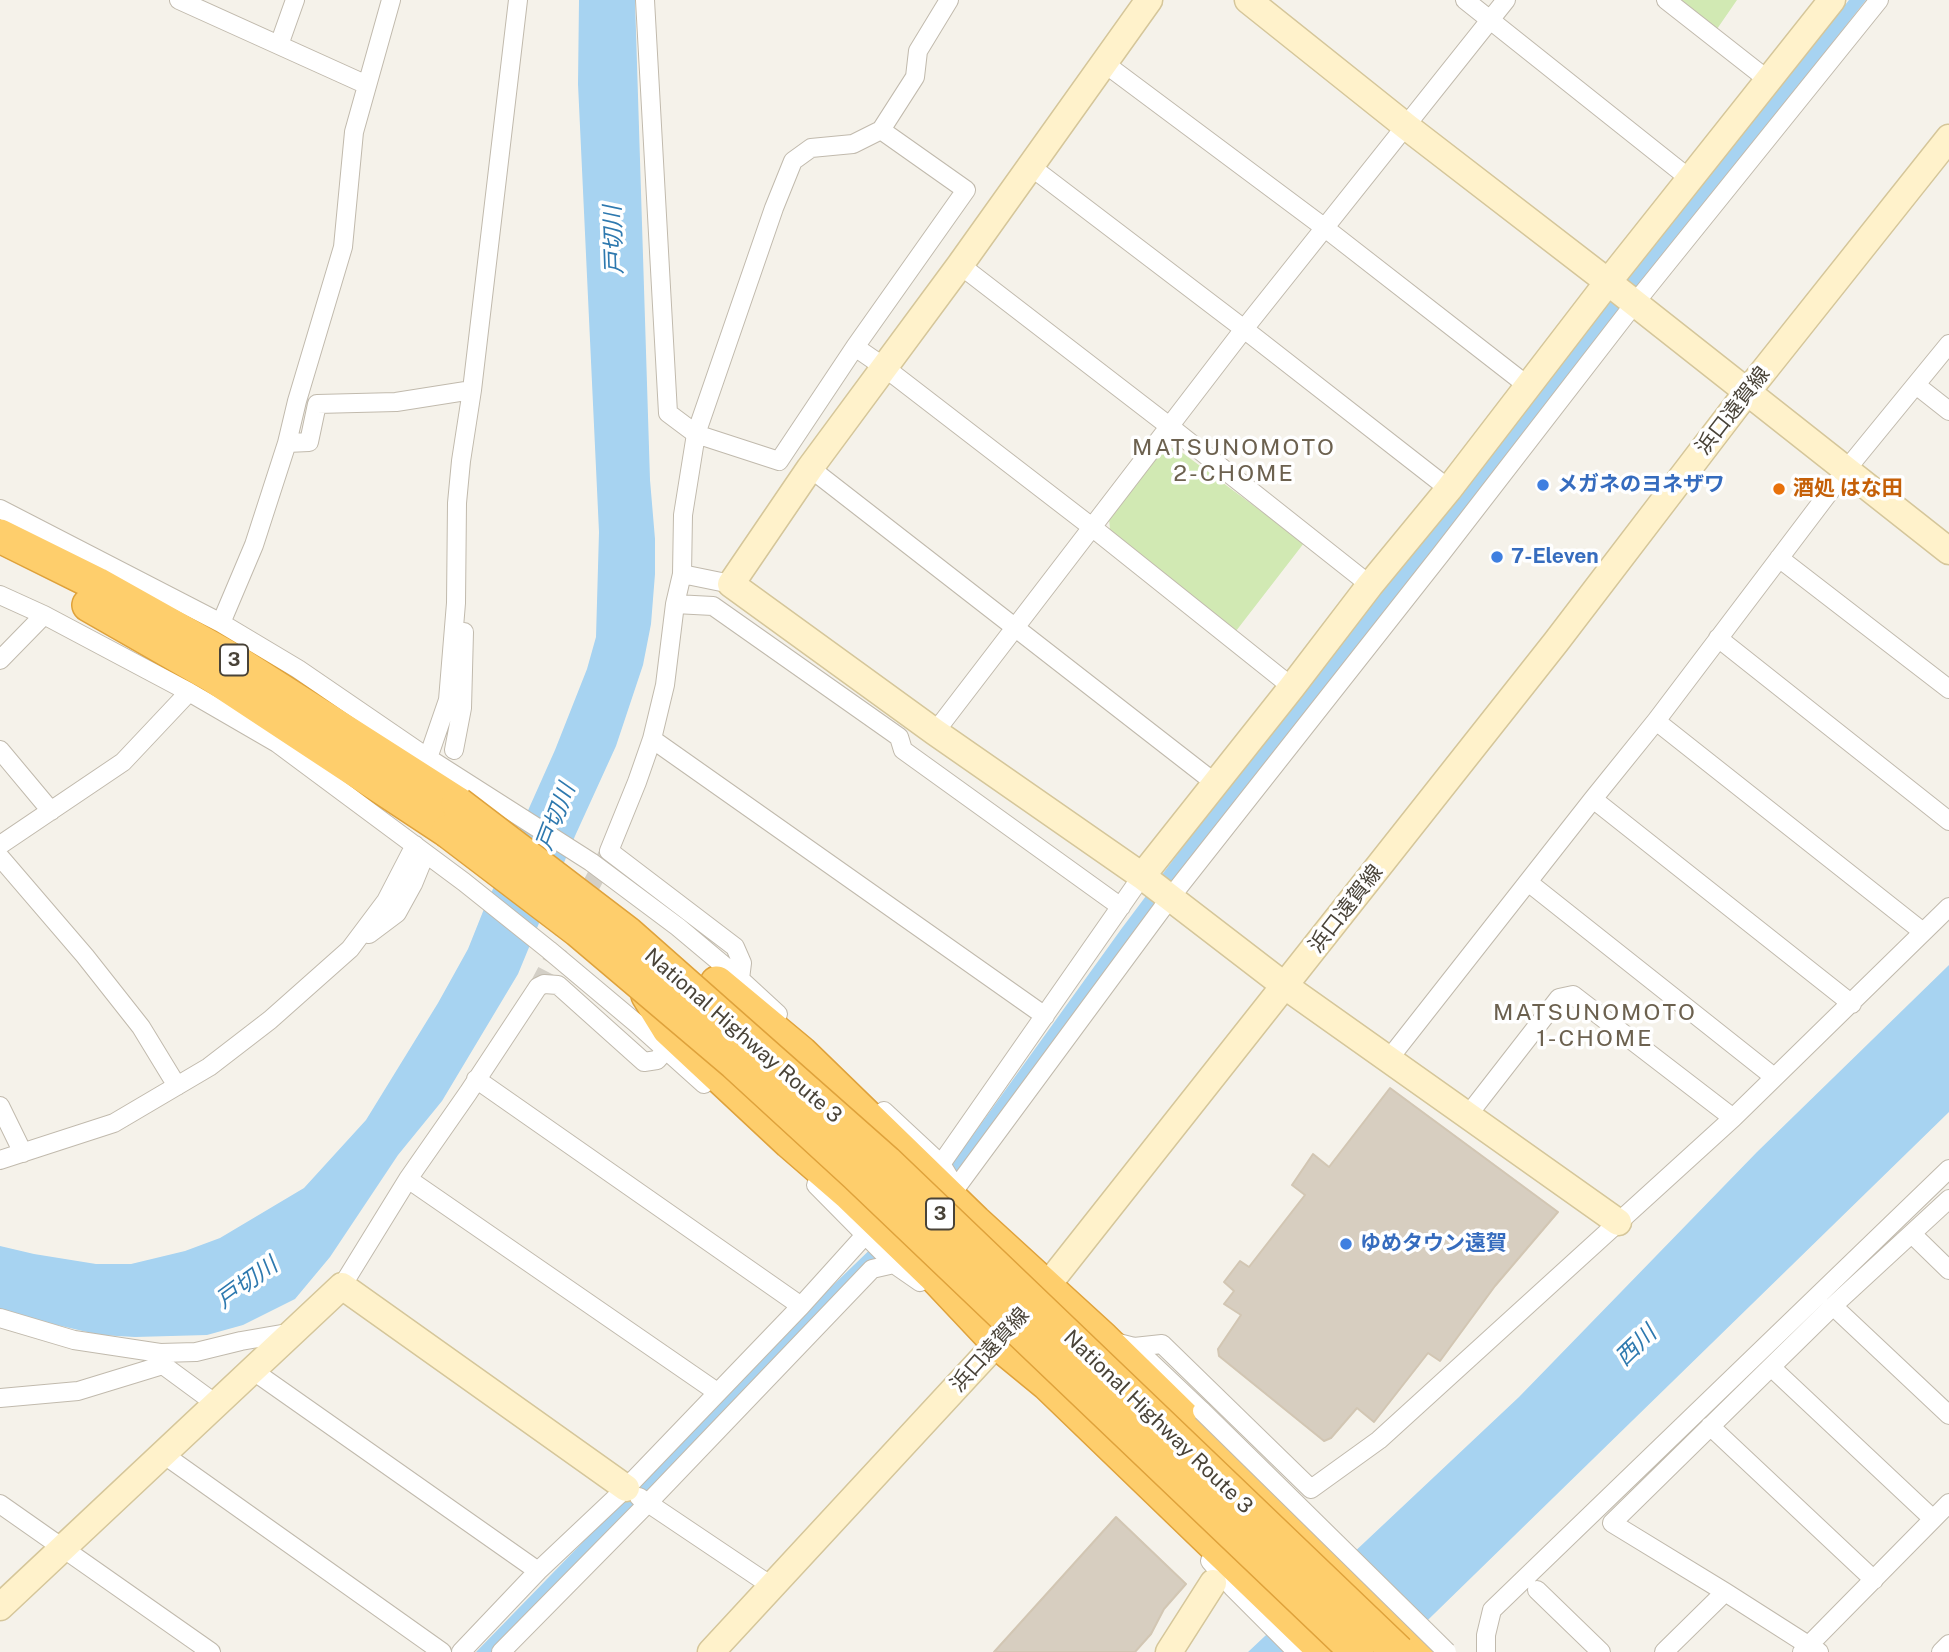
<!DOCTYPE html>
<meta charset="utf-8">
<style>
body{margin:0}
canvas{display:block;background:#f5f2ea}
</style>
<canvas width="1949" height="1652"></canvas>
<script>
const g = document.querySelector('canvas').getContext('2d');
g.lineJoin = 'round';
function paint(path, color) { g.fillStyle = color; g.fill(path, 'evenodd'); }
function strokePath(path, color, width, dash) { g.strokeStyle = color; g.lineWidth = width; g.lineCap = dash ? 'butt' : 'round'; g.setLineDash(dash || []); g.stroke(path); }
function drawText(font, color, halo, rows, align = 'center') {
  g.font = font + ' "Public Sans","Noto Sans JP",sans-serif'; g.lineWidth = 7; g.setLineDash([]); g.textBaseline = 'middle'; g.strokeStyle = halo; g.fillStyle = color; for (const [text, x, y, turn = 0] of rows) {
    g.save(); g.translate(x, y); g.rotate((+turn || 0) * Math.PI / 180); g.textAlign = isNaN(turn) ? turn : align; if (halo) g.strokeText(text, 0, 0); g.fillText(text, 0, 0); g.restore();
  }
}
paint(new Path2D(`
 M1681,0H1737L1717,29Z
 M1176,448L1304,543L1236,631L1110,530L1109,518L1161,449Z`), '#d1e9b3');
paint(new Path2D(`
 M579,0H635L650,480L655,539V574L651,624L643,665L616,746L575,836L518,974L442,1101L398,1155L330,1257L295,1299L243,1325L207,1335L135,1337L100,1335L27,1318L0,1310V1246L34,1254L96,1264H131L185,1251L220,1238L304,1188L366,1120L438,1003L468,949L484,909L555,750L587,669L596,637L599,532L578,84Z
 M1849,0H1866L1334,675L1201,850L963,1172L812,1322L492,1652H476L825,1293L914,1207L968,1142L1122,928L1212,808L1382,590Z
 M1949,965V1112L1395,1652H1248L1519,1397L1757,1152Z`), '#a7d3f1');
const building = new Path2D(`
 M1390,1088L1558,1212L1495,1286L1440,1361L1428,1353L1374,1422L1357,1408L1331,1438L1324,1441L1219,1356L1218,1349L1241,1315L1224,1304L1234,1291L1224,1282L1240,1261L1249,1267L1305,1195L1292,1185L1313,1154L1329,1167Z
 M1116,1517L1186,1584L1164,1609L1151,1634L1135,1652H994Z`);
paint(building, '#d7cec0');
strokePath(building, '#d2c6b3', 2);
strokePath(new Path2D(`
 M538,987L609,851`), '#d3cfc6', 18, [18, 9]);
const street = new Path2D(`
 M179,0L367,85
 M645,0L668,413L696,434L779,461L855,347L966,190L881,130
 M1465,0L1690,179
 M1666,0L1768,80
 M279,45L295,0
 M1104,63L1325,228L1528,386
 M1030,166L1244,329L1449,489
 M960,265L1169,426L1370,585
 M855,347L884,367L1093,528L1292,687
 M1916,385L1949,411
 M287,443L309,442L317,404L396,402L472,390
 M810,468L1215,783
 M0,509L221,623L298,669L428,758L591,862L678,927L740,979L778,1014
 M1779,558L1949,689
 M682,574L731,584
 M0,595L44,615L189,692L277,743L464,882L549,950L636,1023L704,1084
 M675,604L713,606L899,737L903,750L1121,907
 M221,623L254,545L287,443L297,401L343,247L354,132L391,0
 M1718,638L1949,821
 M0,660L44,615
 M1656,721L1923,932
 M935,732L1244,329L1506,0
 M652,739L1045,1016
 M0,750L51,811
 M454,750L462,708L464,632
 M428,758L448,700L456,603L457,503L461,461L472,390L518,0
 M1593,799L1852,1004
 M0,845L123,762L189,692
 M0,857L85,956L141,1027L177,1086
 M1528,882L1774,1077
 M369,934L397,913L413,884L424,857
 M740,979L742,963L735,947L609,851L637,782L652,739L665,685L675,604L682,574L683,515L696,434L774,208L793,161L811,148L853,144L881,130L915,77L918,51L949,0
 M1388,1060L1593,799L1656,721L1846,470L1949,344
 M476,1079L801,1306
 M0,1106L23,1153
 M884,1111L941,1164L955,1187
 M1468,1115L1559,998L1573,995L1733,1118
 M0,1160L114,1123L209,1067L270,1020L350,949L386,901L415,845
 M941,1164L1142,876
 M408,1179L717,1392
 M816,1185L894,1264L920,1282L927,1278
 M956,1188L1170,898L1441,554L1635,303L1879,0
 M1912,1234L1949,1270
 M342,1286L408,1179L468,1093L538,987L544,984L558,985L644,1062L657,1060L666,1050
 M1833,1306L1949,1415
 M0,1318L74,1340L160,1353L196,1352L241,1341L293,1332
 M1111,1341L1134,1347L1162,1344L1311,1489L1379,1440L1733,1118L1949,907
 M1144,1356L1202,1411
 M1771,1367L1933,1519
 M252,1370L538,1571
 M0,1398L78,1391L163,1365L216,1404
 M1710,1426L1874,1580
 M163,1454L442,1652
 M639,1497L773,1587
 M0,1504L211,1652
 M1210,1561L1233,1588L1297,1652
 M1537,1590L1601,1652
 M461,1652L538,1571L626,1488L801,1306L866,1234
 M501,1652L648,1503L872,1269L894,1264
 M1486,1652V1635L1492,1610L1949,1169
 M1664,1652L1725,1592
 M1802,1652L1949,1503
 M1819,1652L1725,1592L1612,1523L1833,1306L1949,1199
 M1941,1652L1949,1644`);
const secondary = new Path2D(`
 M1149,0L960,265L810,468L731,584L935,732L1142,876L1285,986L1618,1222
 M1248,0L1407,127L1608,282L1949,551
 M1142,876L1292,687L1370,585L1449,489L1608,282L1832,0
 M1035,1301L1556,642L1747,392L1949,138
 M0,1607L342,1286L626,1488
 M711,1652L1009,1330
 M1169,1652L1213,1583`);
const highway = new Path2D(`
 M0,536L97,584L236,662L458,804
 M89,605L213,676L448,831
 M717,983L801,1053L975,1222L1103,1339L1291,1523L1419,1652
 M648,995L669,1029L790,1142L850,1194L933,1274L998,1343L1048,1384L1326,1652`);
strokePath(street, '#c1baad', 20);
strokePath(secondary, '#d5c69a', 29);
strokePath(highway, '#dfa23b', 36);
strokePath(street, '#fff', 18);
strokePath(secondary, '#fff2cb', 26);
strokePath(highway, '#fece6c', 33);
const streetBridge = new Path2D(`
 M1202,1411L1447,1652`);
const highwayBridge = new Path2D(`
 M458,804L627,933L886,1162L1398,1652
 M448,831L578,930L735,1063L856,1174L1357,1652`);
strokePath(streetBridge, '#c1baad', 20, []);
strokePath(highwayBridge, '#dfa23b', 36, []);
strokePath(streetBridge, '#fff', 18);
strokePath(highwayBridge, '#fece6c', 33);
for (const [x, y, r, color] of [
 [1543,485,7,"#3f7fe0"],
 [1779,489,7,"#e8710a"],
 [1497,557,7,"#3f7fe0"],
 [1346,1244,7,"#3f7fe0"]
]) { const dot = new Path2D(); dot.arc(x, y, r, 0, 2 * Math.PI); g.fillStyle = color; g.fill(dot); strokePath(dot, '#fff', 2.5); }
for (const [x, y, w] of [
 [234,660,28],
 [940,1214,28]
]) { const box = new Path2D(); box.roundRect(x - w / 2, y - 15.5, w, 31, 5); g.fillStyle = '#fff'; g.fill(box); strokePath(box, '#494338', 2); }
drawText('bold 19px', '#494338', null, [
 ["3",234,660],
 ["3",940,1214]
]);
drawText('21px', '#494338', '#fff', [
 ["浜口遠賀線",1733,411,-52],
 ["浜口遠賀線",1346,909,-52],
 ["National Highway Route 3",743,1036,41],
 ["浜口遠賀線",990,1350,-48],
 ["National Highway Route 3",1158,1422,44]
]);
drawText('bold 21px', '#366cbe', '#fff', [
 ["メガネのヨネザワ",1557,485],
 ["7-Eleven",1511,557],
 ["ゆめタウン遠賀",1360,1244]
], 'left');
drawText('bold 21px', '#c56008', '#fff', [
 ["酒処 はな田",1793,489]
], 'left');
drawText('italic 23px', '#2e79af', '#fff', [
 ["戸切川",614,240,-92],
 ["戸切川",556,817,-69],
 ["戸切川",247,1283,-36],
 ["西川",1636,1346,-44]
]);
g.letterSpacing = '2px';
drawText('23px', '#6c614f', '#fff', [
 ["MATSUNOMOTO",1234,448],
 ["2-CHOME",1234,474],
 ["MATSUNOMOTO",1595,1013],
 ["1-CHOME",1595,1039]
]);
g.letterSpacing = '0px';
</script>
